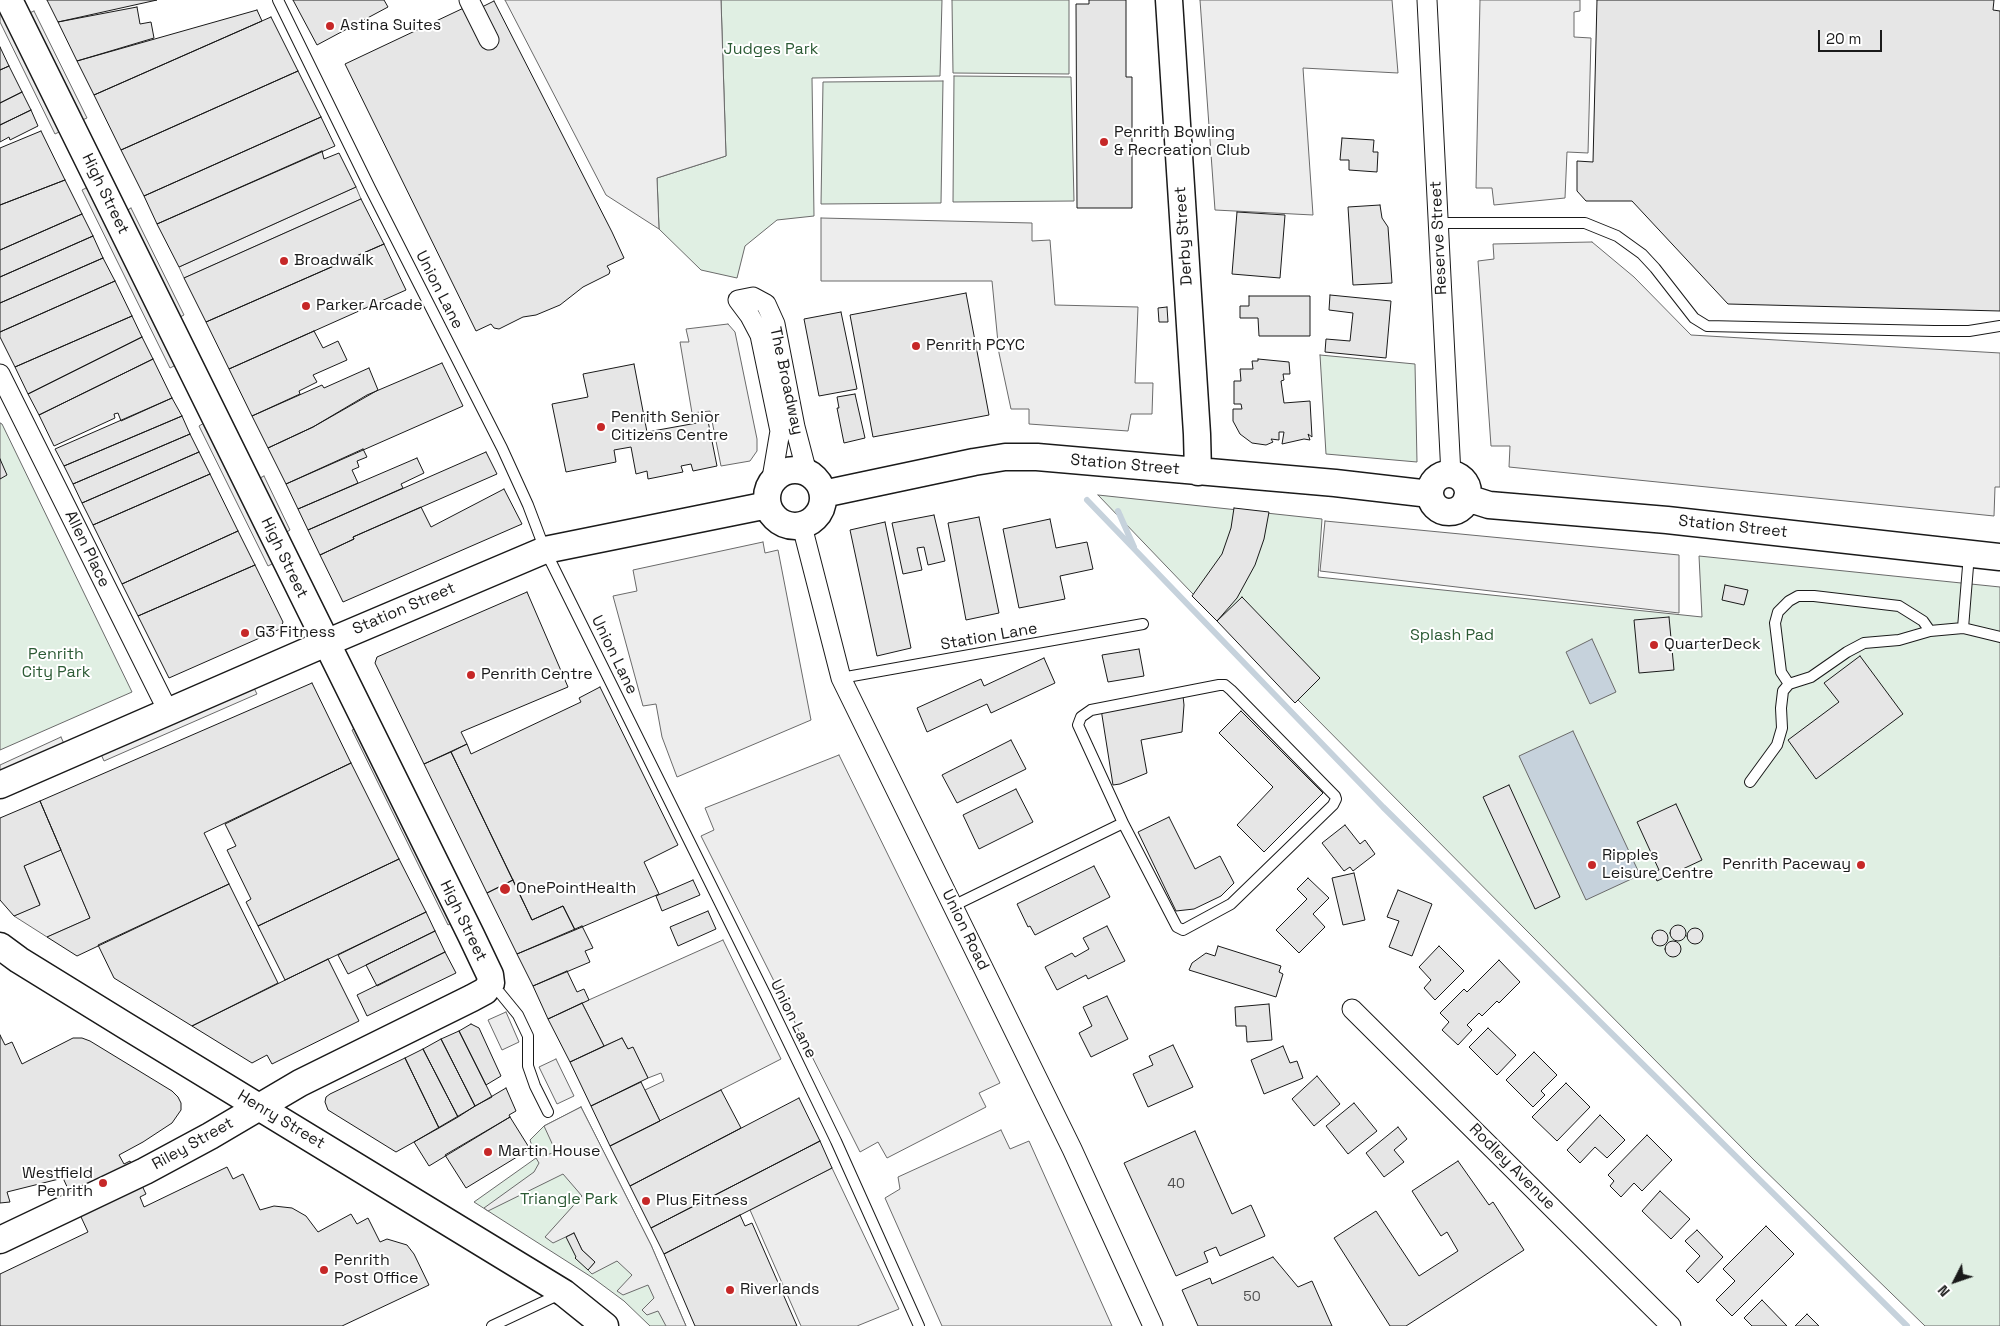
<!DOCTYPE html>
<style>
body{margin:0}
#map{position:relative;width:2000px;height:1326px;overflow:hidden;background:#fff;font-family:"Space Grotesk",sans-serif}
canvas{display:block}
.north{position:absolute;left:1930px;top:1256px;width:50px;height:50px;-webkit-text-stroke:4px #fff;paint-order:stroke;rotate:229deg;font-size:14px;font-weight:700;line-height:20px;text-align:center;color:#1a1a1a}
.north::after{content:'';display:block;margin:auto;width:18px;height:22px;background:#1a1a1a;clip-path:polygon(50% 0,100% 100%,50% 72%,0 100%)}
.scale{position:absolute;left:1818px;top:30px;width:64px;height:22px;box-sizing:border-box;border:2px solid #1a1a1a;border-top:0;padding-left:6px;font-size:15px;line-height:18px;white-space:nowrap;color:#1a1a1a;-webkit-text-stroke:4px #fff;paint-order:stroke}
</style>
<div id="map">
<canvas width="2000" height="1326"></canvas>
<div class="north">N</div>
<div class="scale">20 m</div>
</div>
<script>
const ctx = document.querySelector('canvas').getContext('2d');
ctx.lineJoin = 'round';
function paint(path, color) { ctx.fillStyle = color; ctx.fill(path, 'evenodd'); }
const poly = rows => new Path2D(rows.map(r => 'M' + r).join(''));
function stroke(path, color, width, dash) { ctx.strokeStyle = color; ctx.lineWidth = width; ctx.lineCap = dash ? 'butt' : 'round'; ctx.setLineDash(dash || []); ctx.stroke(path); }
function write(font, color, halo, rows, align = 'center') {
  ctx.font = font + ' "Space Grotesk",sans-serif'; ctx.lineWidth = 4; ctx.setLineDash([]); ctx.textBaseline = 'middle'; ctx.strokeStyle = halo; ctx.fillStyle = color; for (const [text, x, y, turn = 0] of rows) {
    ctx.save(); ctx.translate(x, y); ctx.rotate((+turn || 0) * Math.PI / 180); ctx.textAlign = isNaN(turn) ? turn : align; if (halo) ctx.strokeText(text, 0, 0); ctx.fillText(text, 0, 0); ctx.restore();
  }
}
const green = poly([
 [721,0,942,0,940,76,812,78,814,216,777,220,745,246,737,278,701,270,659,229,657,178,726,156,721,0],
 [952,0,1069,0,1069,74,953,73,952,0],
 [954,76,1071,77,1074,201,953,202,954,76],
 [943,81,941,203,821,204,823,82,943,81],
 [1320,355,1415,364,1417,462,1326,454,1320,355],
 [0,423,2,424,132,692,0,750,0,423],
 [1098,495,1322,519,1318,577,1702,617,1699,556,2000,587,2000,1326,1925,1326,1754,1160,1191,592,1098,495],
 [581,1107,651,1245,686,1326,650,1326,624,1301,593,1278,474,1202,536,1158,530,1140,544,1126,581,1107]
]);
paint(green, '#e0efe3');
stroke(green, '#6a6a6a', 1);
const parking = poly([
 [505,0,721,0,726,156,657,178,659,229,606,195,505,0],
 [1200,0,1392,0,1398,73,1303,68,1313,215,1215,210,1200,0],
 [1480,0,1580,0,1580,11,1574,12,1574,37,1591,38,1588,153,1567,152,1565,198,1494,205,1492,188,1476,188,1480,0],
 [0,7,61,131,55,134,0,22,0,7],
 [34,11,87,118,80,121,27,14,34,11],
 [88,187,176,365,170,368,82,190,88,187],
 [356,187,361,199,184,278,179,267,356,187],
 [131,208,184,315,178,318,126,211,131,208],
 [821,218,1032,223,1032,241,1050,240,1055,305,1138,307,1135,383,1153,383,1152,414,1131,414,1128,431,1029,424,1029,409,1011,409,999,353,992,281,821,281,821,218],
 [1592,242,1634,277,1691,335,2000,353,2000,487,1995,487,1994,516,1509,467,1510,446,1491,446,1478,261,1494,259,1493,244,1592,242],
 [728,324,735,332,757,439,757,451,750,461,721,466,710,411,692,413,680,342,689,342,686,329,728,324],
 [204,423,274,563,268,566,199,426,204,423],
 [264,476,290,530,285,533,258,479,264,476],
 [1325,521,1679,555,1679,613,1320,571,1325,521],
 [763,542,765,553,778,550,811,720,677,777,662,737,656,704,643,706,613,596,637,591,633,570,763,542],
 [253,686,257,694,104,761,100,752,253,686],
 [360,727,455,921,448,925,352,730,360,727],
 [61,737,65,746,0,775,0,765,61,737],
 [839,755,1000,1083,979,1093,986,1107,887,1158,878,1142,860,1152,701,836,714,830,705,808,839,755],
 [61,850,90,918,47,937,14,916,40,904,24,866,61,850],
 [723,940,781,1059,660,1121,645,1090,664,1081,661,1073,648,1078,633,1048,628,1049,622,1038,604,1046,582,1003,723,940],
 [506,1012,519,1042,502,1050,488,1020,506,1012],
 [556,1059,574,1096,557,1104,539,1067,556,1059],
 [581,1107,651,1245,686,1326,666,1326,658,1311,647,1315,642,1310,654,1298,648,1285,623,1295,617,1291,632,1275,617,1261,592,1274,588,1270,595,1262,582,1250,574,1233,553,1243,545,1237,582,1196,563,1174,488,1211,484,1208,534,1172,539,1163,536,1158,556,1152,544,1126,581,1107],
 [1001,1130,1010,1149,1029,1141,1112,1326,942,1326,885,1198,900,1189,898,1177,1001,1130],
 [832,1168,899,1309,857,1326,801,1326,750,1210,832,1168]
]);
paint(parking, '#ededed');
stroke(parking, '#6a6a6a', 1);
const water = poly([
 [1592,639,1616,692,1590,704,1566,652,1592,639],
 [1573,731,1640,875,1586,900,1519,756,1573,731]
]);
paint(water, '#c6d2dc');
stroke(water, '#6a6a6a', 1);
stroke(poly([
 [1087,500,1383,807,1907,1326],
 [1118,511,1134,547]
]), '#c6d2dc', 6);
const building = poly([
 [47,0,157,0,58,22,47,0],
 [293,0,384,0,388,7,317,45,293,0],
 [1089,0,1126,0,1126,77,1132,77,1132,208,1077,208,1076,4,1089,4,1089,0],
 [1597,0,1994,0,1993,10,2000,11,2000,311,1728,304,1632,201,1586,201,1577,191,1577,161,1593,162,1597,0],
 [494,1,612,232,624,258,607,266,610,271,609,274,583,287,560,305,536,315,523,317,499,329,494,328,491,324,476,331,345,64,470,5,480,8,494,1],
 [137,7,140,24,151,22,154,38,77,61,58,22,137,7],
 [257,10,262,21,94,95,77,61,257,10],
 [271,17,298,71,121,150,94,95,271,17],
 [0,47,9,66,0,70,0,47],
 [9,66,22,92,0,103,0,70,9,66],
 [298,71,321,117,144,196,121,150,298,71],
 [22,92,31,110,0,125,0,103,22,92],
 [31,110,38,126,10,140,9,137,0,142,0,125,31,110],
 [321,117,335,146,157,224,144,196,321,117],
 [41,131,65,180,0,205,0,148,41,131],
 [1342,138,1374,140,1373,152,1378,152,1377,172,1349,170,1349,160,1340,160,1342,138],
 [322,151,324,159,339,153,356,187,179,267,157,224,322,151],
 [65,180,82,214,0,250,0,205,65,180],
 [361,199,384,244,206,322,184,278,361,199],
 [1380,205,1382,218,1388,227,1392,283,1353,285,1348,207,1380,205],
 [1237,212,1285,215,1280,278,1232,274,1237,212],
 [82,214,93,236,0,277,0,250,82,214],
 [93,236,103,258,0,303,0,277,93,236],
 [384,244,406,290,229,369,206,322,384,244],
 [103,258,115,281,0,332,0,303,103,258],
 [115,281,132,316,15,367,0,337,0,332,115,281],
 [966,293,989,415,873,437,850,315,966,293],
 [1330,295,1391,301,1386,358,1325,352,1326,339,1350,341,1353,313,1329,310,1330,295],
 [1249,296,1310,296,1310,336,1259,336,1258,318,1240,318,1240,306,1249,306,1249,296],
 [1167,307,1168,322,1159,322,1158,308,1167,307],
 [841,312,857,389,819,396,804,319,841,312],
 [132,316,142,337,28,394,15,367,132,316],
 [314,331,323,348,338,341,347,360,313,375,317,382,299,391,300,394,252,416,229,369,314,331],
 [142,337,153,359,39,415,28,394,142,337],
 [153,359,172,398,121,421,118,413,114,414,115,418,54,446,39,415,153,359],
 [1258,359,1289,362,1290,374,1283,374,1284,380,1281,381,1284,403,1310,401,1312,437,1308,434,1310,440,1304,439,1282,444,1284,432,1279,432,1279,440,1271,439,1273,442,1266,445,1252,443,1240,434,1233,421,1233,409,1242,409,1241,404,1234,404,1234,381,1241,381,1240,369,1253,369,1252,361,1258,361,1258,359],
 [442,363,463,406,286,484,268,448,313,427,367,395,442,363],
 [634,364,647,432,708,421,717,466,693,471,691,464,681,466,683,472,648,479,647,471,636,474,631,447,614,450,616,462,566,472,552,404,588,397,583,374,634,364],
 [369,368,378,390,313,427,268,448,252,416,322,385,324,388,369,368],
 [855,394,865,438,844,443,837,408,839,408,837,397,855,394],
 [172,398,182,416,64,466,55,449,172,398],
 [182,416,190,434,73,484,64,466,182,416],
 [190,434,199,452,82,503,73,484,190,434],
 [363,449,367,457,357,461,359,467,352,470,358,483,298,509,286,484,363,449],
 [199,452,210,474,93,525,82,503,199,452],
 [486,452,497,474,353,537,354,539,320,555,308,530,486,452],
 [417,458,424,473,401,484,403,488,308,530,298,509,417,458],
 [0,459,7,475,0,479,0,459],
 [210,474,238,531,122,584,93,525,210,474],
 [504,489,522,524,343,602,320,555,354,539,353,537,421,507,431,527,504,489],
 [1234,508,1269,512,1264,539,1255,565,1237,598,1217,621,1192,596,1222,554,1231,528,1234,508],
 [934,515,945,561,928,565,924,547,917,548,922,570,903,574,892,523,934,515],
 [979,517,999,613,966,620,948,523,979,517],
 [1050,519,1056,548,1087,542,1093,569,1060,576,1065,599,1019,608,1003,529,1050,519],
 [885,522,911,648,877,656,850,530,885,522],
 [238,531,255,565,138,616,122,584,238,531],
 [255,565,283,622,280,629,169,678,138,616,255,565],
 [1725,585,1748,590,1744,605,1722,600,1725,585],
 [527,592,568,687,461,732,467,744,424,764,375,663,377,657,527,592],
 [1242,597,1320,678,1295,703,1217,621,1242,597],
 [1669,617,1674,670,1639,673,1634,620,1669,617],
 [1139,649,1144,676,1108,682,1102,655,1139,649],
 [1860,656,1903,714,1816,779,1788,740,1839,702,1824,683,1860,656],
 [1044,658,1055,683,991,713,987,704,927,732,917,708,981,679,984,686,1044,658],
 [312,683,351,763,204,833,229,884,77,956,47,937,90,918,40,801,312,683],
 [600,687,678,845,644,862,659,894,575,930,563,906,532,920,451,752,467,744,471,754,581,702,579,698,600,687],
 [1183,696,1184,705,1182,732,1141,740,1147,773,1120,784,1113,785,1101,709,1183,696],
 [1241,711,1323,793,1264,852,1237,825,1273,787,1219,733,1241,711],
 [1011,740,1026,769,957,803,942,775,1011,740],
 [451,752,513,880,487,893,424,764,451,752],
 [351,763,399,859,258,926,246,902,251,899,227,850,236,846,225,824,351,763],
 [1509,785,1560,897,1535,909,1483,797,1509,785],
 [1016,789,1033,822,979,849,963,815,1016,789],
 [40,801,61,850,24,866,40,905,14,916,0,900,0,818,40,801],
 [1676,804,1702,860,1657,881,1653,872,1659,870,1637,822,1676,804],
 [1169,817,1195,869,1220,856,1234,883,1221,896,1194,909,1176,911,1138,832,1169,817],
 [1345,825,1360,844,1365,840,1375,854,1353,871,1350,867,1344,871,1322,843,1345,825],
 [399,859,426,912,285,980,258,926,399,859],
 [1094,866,1110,897,1035,935,1030,926,1028,927,1017,904,1094,866],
 [1354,873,1365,920,1343,925,1332,878,1354,873],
 [1308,878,1329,898,1313,914,1325,927,1299,953,1276,930,1307,899,1297,889,1308,878],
 [513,880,532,920,563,906,575,930,517,954,487,893,513,880],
 [693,880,700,895,662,911,656,896,693,880],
 [229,884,278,983,192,1026,114,978,98,945,229,884],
 [1398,890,1432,904,1412,956,1389,947,1399,921,1387,917,1398,890],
 [708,911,716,929,678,946,670,927,708,911],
 [426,912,435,931,348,974,338,955,426,912],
 '1670 933a8 8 0 1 1 16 0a8 8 0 1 1-16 0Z',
 [582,926,593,948,585,951,590,962,533,986,517,954,582,926],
 [1107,926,1125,961,1088,979,1086,975,1057,990,1045,967,1072,953,1075,957,1089,949,1083,938,1107,926],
 '1687 936a8 8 0 1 1 16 0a8 8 0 1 1-16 0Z',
 '1652 938a8 8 0 1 1 16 0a8 8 0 1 1-16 0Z',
 [435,931,445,952,377,986,366,965,435,931],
 '1665 949a8 8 0 1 1 16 0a8 8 0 1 1-16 0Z',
 [1218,946,1281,966,1279,972,1283,974,1276,997,1189,970,1192,963,1206,953,1215,956,1218,946],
 [1439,946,1464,971,1435,1000,1424,988,1431,980,1419,967,1439,946],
 [445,952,456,973,367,1016,357,995,445,952],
 [328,959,359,1021,272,1064,267,1055,252,1063,192,1026,328,959],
 [1499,960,1520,982,1499,1003,1497,1001,1482,1016,1479,1013,1467,1025,1472,1030,1458,1045,1442,1030,1449,1022,1440,1013,1464,989,1467,992,1499,960],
 [567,971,577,992,584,989,589,1000,548,1019,533,986,567,971],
 [1107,996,1128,1039,1091,1057,1079,1033,1092,1026,1083,1007,1107,996],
 [582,1003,604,1046,570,1062,548,1019,582,1003],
 [1269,1004,1272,1040,1247,1042,1246,1026,1236,1026,1235,1007,1269,1004],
 [471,1024,479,1028,501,1076,486,1085,459,1031,471,1024],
 [1488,1028,1516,1055,1497,1075,1469,1047,1488,1028],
 [459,1031,492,1097,475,1106,441,1039,459,1031],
 [0,1035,5,1045,12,1042,22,1064,73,1038,82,1038,90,1041,172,1091,178,1097,181,1103,181,1110,172,1123,143,1142,119,1155,124,1164,130,1161,146,1194,140,1197,144,1207,227,1167,233,1179,243,1174,260,1210,274,1206,292,1208,306,1216,318,1232,351,1214,357,1224,368,1218,380,1242,387,1239,407,1245,414,1254,429,1285,342,1326,0,1326,0,1274,88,1232,63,1178,7,1192,10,1202,0,1203,0,1035],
 [622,1038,628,1049,633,1047,648,1078,591,1106,570,1062,622,1038],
 [441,1039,475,1106,458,1117,423,1049,441,1039],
 [1173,1045,1193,1087,1148,1107,1133,1074,1153,1065,1149,1056,1173,1045],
 [1283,1046,1290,1063,1297,1061,1303,1078,1264,1094,1251,1060,1283,1046],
 [423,1049,458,1117,439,1128,405,1058,423,1049],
 [1534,1052,1557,1075,1541,1091,1545,1095,1533,1107,1506,1080,1534,1052],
 [405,1058,439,1128,396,1152,328,1110,325,1102,326,1097,330,1094,405,1058],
 [1317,1076,1340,1104,1314,1126,1292,1099,1317,1076],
 [641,1082,660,1121,610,1146,591,1106,641,1082],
 [1566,1083,1590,1107,1557,1141,1532,1117,1566,1083],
 [506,1088,516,1111,509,1115,510,1117,429,1166,414,1142,506,1088],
 [721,1090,741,1128,630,1186,610,1146,721,1090],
 [799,1098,820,1141,651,1228,630,1186,799,1098],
 [1354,1103,1377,1131,1348,1154,1326,1126,1354,1103],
 [1600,1115,1625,1140,1607,1158,1595,1147,1580,1163,1567,1150,1600,1115],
 [510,1117,530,1149,466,1188,445,1155,510,1117],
 [1398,1127,1407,1139,1394,1150,1404,1162,1384,1177,1366,1153,1398,1127],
 [1195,1131,1232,1214,1251,1205,1265,1236,1220,1256,1216,1247,1204,1252,1208,1262,1176,1276,1124,1163,1195,1131],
 [1647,1135,1672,1160,1642,1191,1634,1183,1621,1197,1610,1186,1614,1181,1608,1175,1647,1135],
 [820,1141,832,1168,664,1254,651,1228,820,1141],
 [1458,1161,1489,1205,1493,1202,1524,1250,1406,1326,1390,1326,1334,1238,1376,1211,1419,1276,1458,1251,1447,1232,1441,1236,1412,1191,1458,1161],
 [1660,1191,1690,1219,1671,1239,1642,1211,1660,1191],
 [740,1215,745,1226,752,1223,797,1326,695,1326,664,1254,740,1215],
 [1766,1226,1794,1254,1732,1316,1716,1300,1735,1281,1723,1269,1766,1226],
 [1697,1230,1723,1257,1698,1283,1686,1271,1700,1256,1685,1241,1697,1230],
 [574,1233,582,1250,595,1262,588,1270,575,1258,576,1257,566,1237,574,1233],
 [1273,1257,1298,1287,1312,1281,1332,1326,1198,1326,1182,1290,1210,1278,1212,1284,1273,1257],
 [1762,1300,1787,1326,1752,1326,1744,1318,1762,1300],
 [1807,1314,1819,1326,1795,1326,1807,1314]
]);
paint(building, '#e6e6e6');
stroke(building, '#1a1a1a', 1);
const lane = poly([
 [278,0,370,188,502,448,528,505,545,550,766,996,836,1141,919,1326],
 [1437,223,1585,223,1617,236,1642,254,1655,268,1694,318,1707,326,1934,331,1969,331,2000,326],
 [1963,628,1969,554],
 [841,678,1143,624],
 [1789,684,1781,672,1775,623,1778,612,1789,601,1798,596,1814,596,1899,606,1923,621,1930,631],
 [1219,685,1225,685,1231,690,1335,796,1336,799,1333,805,1231,904,1183,930,1177,927,1123,823,1078,725,1081,717,1091,710,1219,685],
 [1750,782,1777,745,1782,728,1781,708,1783,691,1789,684,1811,677,1847,652,1864,643,1899,640,1930,631,1963,628,2000,637],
 [953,906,1123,823],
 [489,987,500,993,518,1015,528,1036,528,1066,535,1086,548,1112],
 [492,1326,560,1294]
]);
const street = poly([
 [469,0,489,40],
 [1427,0,1451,475],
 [0,374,168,711],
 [771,484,780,431,760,335,750,316,738,300,753,297,766,304,775,324,795,427,807,473],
 [802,526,841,678,1072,1149,1153,1326],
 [1352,1009,1671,1326]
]);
const secondary = poly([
 [1169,0,1197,434,1198,472],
 '767 498a28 28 0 1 1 56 0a28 28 0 1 1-56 0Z',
 '1430 493a19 19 0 1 1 38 0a19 19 0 1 1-38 0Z',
 [823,494,974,462,1005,457,1037,457,1335,483,1430,494],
 [1467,498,1489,505,1667,520,2000,557],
 [0,785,326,643,545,550,768,505],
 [0,946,19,960,126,1026,564,1293,605,1326],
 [0,1240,145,1171,210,1136,300,1083,472,998,485,991,491,983,490,975,471,935,9,0]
]);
stroke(lane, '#1a1a1a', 12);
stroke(street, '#1a1a1a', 21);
stroke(secondary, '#1a1a1a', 29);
stroke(lane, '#fff', 10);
stroke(street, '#fff', 19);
stroke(secondary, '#fff', 26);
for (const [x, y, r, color] of [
 [330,26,5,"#c62828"],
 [1104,142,5,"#c62828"],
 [284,261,5,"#c62828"],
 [306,306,5,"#c62828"],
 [916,346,5,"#c62828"],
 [601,427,5,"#c62828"],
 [245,633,5,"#c62828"],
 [1654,645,5,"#c62828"],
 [471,675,5,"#c62828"],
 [1592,865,5,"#c62828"],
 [1861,865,5,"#c62828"],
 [505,889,6,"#c62828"],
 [488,1152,5,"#c62828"],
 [103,1183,5,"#c62828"],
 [646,1201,5,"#c62828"],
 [324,1270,5,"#c62828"],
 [730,1290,5,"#c62828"]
]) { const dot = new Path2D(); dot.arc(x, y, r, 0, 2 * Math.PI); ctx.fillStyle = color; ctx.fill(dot); stroke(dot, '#fff', 2); }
write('14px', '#4d4d4d', null, [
 ["40",1176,1184],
 ["50",1252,1297]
]);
write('16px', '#1a1a1a', '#fff', [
 ["Astina Suites",340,26],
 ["Penrith Bowling",1114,133],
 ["& Recreation Club",1114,151],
 ["Broadwalk",294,261],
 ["Parker Arcade",316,306],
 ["Penrith PCYC",926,346],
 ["Penrith Senior",611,418],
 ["Citizens Centre",611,436],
 ["G3 Fitness",255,633],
 ["QuarterDeck",1664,645],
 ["Penrith Centre",481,675],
 ["Ripples",1602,856],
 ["Leisure Centre",1602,874],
 ["Penrith Paceway",1851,865,"right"],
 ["OnePointHealth",516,889],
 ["Martin House",498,1152],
 ["Westfield",93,1174,"right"],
 ["Penrith",93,1192,"right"],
 ["Plus Fitness",656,1201],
 ["Penrith",334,1261],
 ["Post Office",334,1279],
 ["Riverlands",740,1290]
], 'left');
write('16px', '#2b5a34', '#fff', [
 ["Judges Park",771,50],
 ["Splash Pad",1452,636],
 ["Penrith",56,655],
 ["City Park",56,673],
 ["Triangle Park",569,1200]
]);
write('16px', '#1a1a1a', '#fff', [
 ["High Street",105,194,64],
 ["Derby Street",1184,236,-94],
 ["Reserve Street",1439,238,-93],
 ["Union Lane",439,290,63],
 ["The Broadway",786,381,78],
 ["Station Street",1125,465,5],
 ["Station Street",1733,527,6],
 ["Allen Place",87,549,64],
 ["High Street",284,558,64],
 ["Station Street",404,609,-23],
 ["Station Lane",989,637,-10],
 ["Union Lane",614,655,64],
 ["High Street",463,921,64],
 ["Union Road",965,930,64],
 ["Union Lane",793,1019,64],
 ["Henry Street",281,1120,31],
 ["Riley Street",193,1144,-29],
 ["Rodley Avenue",1512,1167,45]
]);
</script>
